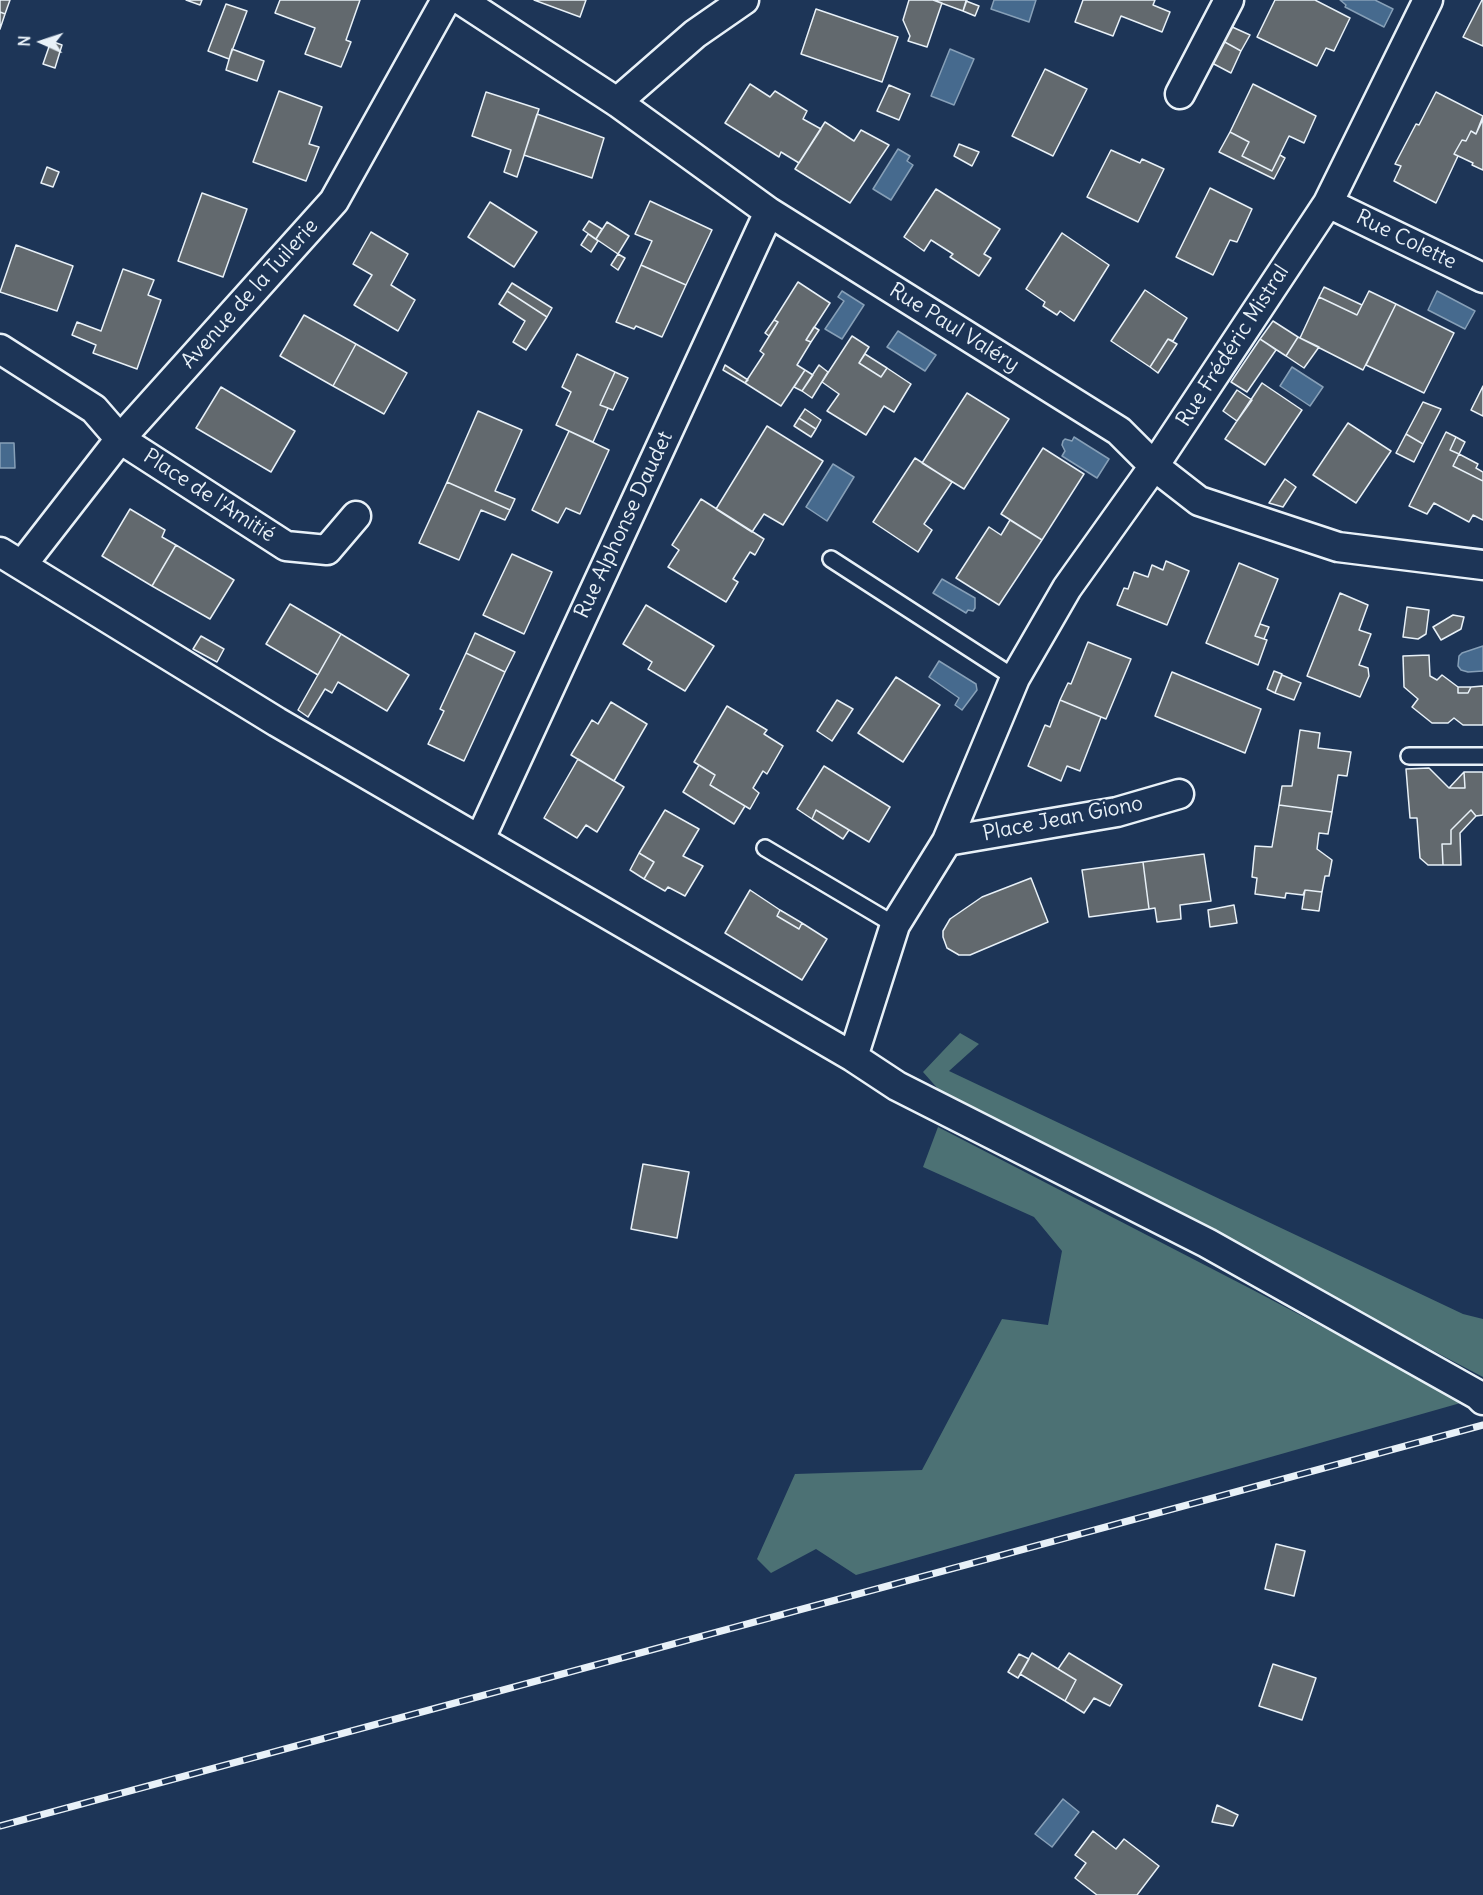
<!DOCTYPE html>
<meta charset="utf-8">
<style>
body{margin:0}
#map{position:relative;width:1483px;height:1895px;overflow:hidden;background:#1d3557;font-family:Delius,sans-serif}
canvas{display:block}
.north{position:absolute;left:12px;top:12px;width:60px;height:60px;-webkit-text-stroke:4px #1d3557;paint-order:stroke;rotate:273deg;font-size:16px;font-weight:700;line-height:24px;text-align:center;color:#e8f1f8}
.north::after{content:'';display:block;margin:auto;width:21px;height:27px;background:#e8f1f8;clip-path:polygon(50% 0,100% 100%,50% 72%,0 100%)}
</style>
<div id="map">
<canvas width="1483" height="1895"></canvas>
<div class="north">N</div>
</div>
<script>
const ctx = document.querySelector('canvas').getContext('2d');
ctx.lineJoin = 'round';
function paint(path, color) { ctx.fillStyle = color; ctx.fill(path, 'evenodd'); }
const poly = rows => new Path2D(rows.map(r => 'M' + r).join(''));
function stroke(path, color, width, dash) { ctx.strokeStyle = color; ctx.lineWidth = width; ctx.lineCap = dash ? 'butt' : 'round'; ctx.setLineDash(dash || []); ctx.stroke(path); }
function write(font, color, halo, rows, align = 'center') {
  ctx.font = font + ' Delius,sans-serif'; ctx.lineWidth = 5; ctx.setLineDash([]); ctx.textBaseline = 'middle'; ctx.strokeStyle = halo; ctx.fillStyle = color; for (const [text, x, y, turn = 0] of rows) {
    ctx.save(); ctx.translate(x, y); ctx.rotate((+turn || 0) * Math.PI / 180); ctx.textAlign = isNaN(turn) ? turn : align; if (halo) ctx.strokeText(text, 0, 0); ctx.fillText(text, 0, 0); ctx.restore();
  }
}
paint(poly([
 [960,1033,979,1044,949,1071,1463,1314,1483,1319,1483,1377,939,1090,923,1072],
 [938,1127,1253,1290,1464,1402,856,1575,816,1549,771,1573,757,1559,795,1474,922,1470,1002,1319,1048,1325,1062,1251,1034,1217,923,1167]
]), '#4c7174');
const water = poly([
 [994,0,1036,0,1029,22,991,9,994,0],
 [1340,0,1375,0,1393,9,1384,27,1345,7,1346,5,1340,0],
 [950,49,974,59,954,105,931,96,950,49],
 [898,149,910,156,907,161,913,165,891,200,873,189,898,149],
 [842,291,864,305,842,339,825,329,844,301,838,297,842,291],
 [1437,291,1475,311,1465,329,1428,310,1437,291],
 [898,331,936,355,925,371,887,347,898,331],
 [1292,367,1323,387,1310,406,1280,386,1292,367],
 [1074,437,1109,459,1097,478,1062,456,1065,451,1062,445,1063,441,1065,439,1072,441,1074,437],
 [0,443,14,443,15,468,0,468,0,443],
 [833,464,854,477,827,521,806,507,833,464],
 [942,579,975,598,975,608,973,611,968,610,966,613,933,593,942,579],
 [1483,646,1483,671,1468,672,1461,670,1458,666,1459,656,1462,653,1483,646],
 [939,661,976,684,977,690,962,710,955,705,959,698,929,677,939,661],
 [1063,1799,1079,1812,1052,1847,1035,1834,1063,1799]
]);
paint(water, '#466a8e');
stroke(water, '#87a0b8', 1.5);
const building = poly([
 [0,0,10,0,5,14,0,12,0,0],
 [186,0,202,0,200,5,186,0],
 [280,0,360,0,346,40,351,42,341,67,305,54,315,28,275,13,280,0],
 [534,0,586,0,580,17,534,0],
 [909,0,933,0,942,3,927,47,908,41,910,36,903,20,909,0],
 [933,0,967,0,963,11,933,0],
 [1083,0,1155,0,1153,5,1170,12,1162,32,1121,16,1113,36,1075,22,1083,0],
 [1275,0,1315,0,1350,18,1334,51,1326,48,1317,66,1257,37,1275,0],
 [1482,0,1483,0,1483,46,1463,37,1482,0],
 [966,1,979,6,975,16,963,11,966,1],
 [226,4,247,11,229,59,208,51,226,4],
 [816,9,898,37,882,82,801,54,816,9],
 [0,12,5,14,0,29,0,12],
 [1230,26,1250,35,1241,51,1223,41,1230,26],
 [51,41,62,45,55,68,43,64,51,41],
 [1223,41,1241,51,1231,73,1212,63,1223,41],
 [232,49,264,61,257,81,226,70,232,49],
 [1045,69,1087,89,1053,156,1012,136,1045,69],
 [750,84,770,97,775,91,807,111,803,119,821,129,799,163,781,152,779,157,725,123,750,84],
 [1253,84,1316,116,1304,143,1289,136,1272,171,1242,156,1249,142,1230,132,1253,84],
 [889,85,910,94,899,120,877,111,889,85],
 [279,91,322,107,309,144,319,147,306,181,253,162,279,91],
 [486,92,539,109,517,177,504,172,511,150,472,136,486,92],
 [1436,92,1483,116,1476,134,1471,131,1466,141,1462,140,1454,154,1458,156,1436,203,1394,181,1401,166,1395,164,1416,124,1419,125,1436,92],
 [537,114,604,138,592,178,524,155,537,114],
 [1483,119,1483,170,1472,165,1473,163,1454,154,1462,140,1466,141,1471,131,1476,134,1483,119],
 [825,122,854,141,861,130,889,145,850,203,795,169,825,122],
 [1230,132,1249,142,1242,156,1272,171,1280,155,1285,158,1274,179,1219,152,1230,132],
 [959,144,979,152,972,166,954,156,959,144],
 [1111,150,1140,163,1142,159,1164,169,1138,222,1087,197,1111,150],
 [47,167,59,172,53,187,41,183,47,167],
 [1210,188,1252,209,1237,242,1230,240,1213,275,1176,257,1210,188],
 [936,189,1000,229,984,254,991,258,979,276,950,257,953,254,931,240,924,251,904,237,936,189],
 [202,193,247,209,223,277,178,261,202,193],
 [650,201,712,230,686,285,641,265,652,241,635,234,650,201],
 [490,202,537,232,514,267,468,237,490,202],
 [589,221,602,229,596,239,583,230,589,221],
 [607,222,629,236,618,254,596,239,607,222],
 [371,232,408,254,391,285,415,300,398,331,354,305,372,275,353,264,371,232],
 [1062,233,1109,265,1074,321,1060,311,1057,315,1043,306,1045,302,1026,289,1062,233],
 [588,234,598,241,591,252,581,245,588,234],
 [16,245,73,266,57,311,0,292,16,245],
 [618,254,625,258,618,270,611,265,618,254],
 [641,265,686,285,662,337,636,326,634,329,616,322,641,265],
 [123,269,154,280,148,295,161,300,137,369,93,353,96,345,72,335,77,322,101,331,123,269],
 [798,282,830,303,806,340,811,342,797,365,805,370,781,406,745,383,764,354,760,351,778,322,774,320,798,282],
 [512,283,552,308,547,317,507,291,512,283],
 [1324,287,1362,305,1357,315,1319,297,1324,287],
 [1145,290,1187,318,1173,341,1168,339,1150,367,1111,341,1145,290],
 [507,291,547,317,526,350,513,342,525,321,499,304,507,291],
 [1369,291,1396,304,1363,370,1300,338,1319,297,1357,315,1369,291],
 [1396,304,1454,333,1424,393,1366,365,1396,304],
 [304,315,356,344,333,386,280,356,304,315],
 [774,320,778,322,769,336,765,333,774,320],
 [1273,321,1298,337,1286,356,1260,339,1273,321],
 [814,327,819,330,811,342,806,340,814,327],
 [852,336,869,347,859,363,881,377,887,368,911,384,894,412,884,406,866,435,827,411,839,394,822,382,852,336],
 [1298,337,1319,347,1304,368,1286,356,1298,337],
 [1168,339,1177,344,1158,373,1150,367,1168,339],
 [1260,339,1276,350,1247,392,1231,382,1260,339],
 [356,344,407,373,384,414,333,386,356,344],
 [577,354,615,372,600,405,608,408,593,442,556,425,571,392,562,387,577,354],
 [865,354,887,368,881,377,859,363,865,354],
 [725,365,748,380,745,383,723,370,725,365],
 [819,365,828,372,812,398,802,391,819,365],
 [805,370,813,375,802,391,794,387,805,370],
 [615,372,628,378,613,410,600,405,615,372],
 [1262,383,1302,410,1265,465,1225,439,1262,383],
 [1483,386,1483,416,1471,410,1483,386],
 [221,387,295,431,271,472,196,428,221,387],
 [1237,390,1252,400,1237,421,1223,411,1237,390],
 [967,393,1009,419,964,489,922,463,967,393],
 [1423,402,1441,409,1423,444,1406,434,1423,402],
 [805,409,821,420,816,429,799,418,805,409],
 [478,411,522,430,495,491,515,499,510,510,447,482,478,411],
 [799,418,816,429,811,437,794,426,799,418],
 [1348,423,1391,451,1356,503,1313,475,1348,423],
 [767,426,823,461,783,525,764,514,752,532,716,509,767,426],
 [569,431,609,450,580,514,566,508,558,523,532,510,569,431],
 [1446,432,1456,437,1450,450,1459,454,1453,466,1483,481,1483,520,1473,515,1469,522,1434,503,1427,514,1409,506,1446,432],
 [1406,434,1423,444,1414,462,1396,453,1406,434],
 [1456,437,1465,442,1459,454,1450,450,1456,437],
 [1043,448,1084,474,1042,540,1001,514,1043,448],
 [1459,454,1478,464,1476,468,1483,472,1483,481,1453,466,1459,454],
 [915,458,952,482,924,524,932,530,918,552,873,522,915,458],
 [1285,479,1296,487,1283,507,1269,503,1285,479],
 [447,482,510,510,505,520,481,510,459,560,419,543,447,482],
 [701,499,764,539,755,555,750,552,733,579,738,582,726,602,668,567,679,550,672,545,701,499],
 [130,509,165,530,162,537,176,545,152,586,102,556,130,509],
 [1010,520,1042,540,999,605,956,578,989,527,1001,535,1010,520],
 [176,545,234,580,210,619,152,586,176,545],
 [512,554,552,572,524,634,483,615,512,554],
 [1166,561,1189,571,1167,625,1117,605,1124,588,1128,589,1134,572,1148,577,1152,565,1163,570,1166,561],
 [1239,563,1278,579,1255,636,1267,640,1258,665,1206,643,1239,563],
 [1340,593,1368,605,1359,630,1371,634,1359,665,1368,668,1369,676,1360,697,1307,676,1340,593],
 [290,604,341,634,318,675,266,644,290,604],
 [646,605,714,646,685,691,648,669,652,662,623,644,646,605],
 [1407,607,1429,610,1426,634,1418,639,1403,637,1407,607],
 [1453,615,1464,617,1461,629,1441,640,1433,627,1453,615],
 [1260,624,1269,627,1264,639,1255,636,1260,624],
 [475,633,515,652,505,672,466,653,475,633],
 [341,634,409,675,387,711,338,682,332,693,325,689,308,717,298,710,341,634],
 [201,636,224,649,217,662,193,649,201,636],
 [1088,642,1131,659,1106,719,1060,700,1068,683,1071,684,1088,642],
 [466,653,505,672,464,761,428,744,444,711,440,709,466,653],
 [1429,655,1430,676,1437,680,1442,675,1458,687,1458,693,1468,693,1471,687,1483,686,1483,725,1463,725,1454,718,1448,723,1432,723,1412,707,1418,699,1404,687,1403,656,1429,655],
 [1274,671,1282,674,1275,693,1267,689,1274,671],
 [1172,672,1261,709,1245,753,1155,716,1172,672],
 [1282,675,1301,683,1294,700,1275,693,1282,675],
 [896,677,940,705,903,762,858,733,896,677],
 [1458,687,1471,687,1468,693,1458,693,1458,687],
 [837,700,853,709,832,741,817,731,837,700],
 [1060,700,1101,717,1080,771,1067,766,1061,781,1028,766,1045,725,1050,727,1060,700],
 [611,702,647,724,614,781,571,755,592,720,598,724,611,702],
 [727,706,767,730,764,734,783,746,767,774,763,771,753,788,759,793,750,809,710,785,715,775,694,762,727,706],
 [1300,730,1320,733,1318,748,1351,752,1347,776,1338,775,1332,812,1279,805,1282,786,1292,786,1300,730],
 [578,759,624,787,597,832,586,825,577,838,544,818,578,759],
 [699,765,715,775,710,785,745,806,734,824,683,792,699,765],
 [824,766,890,807,869,842,816,810,812,819,797,809,824,766],
 [1429,768,1449,788,1465,788,1464,772,1483,772,1483,815,1476,816,1471,810,1451,830,1451,844,1442,844,1443,865,1428,865,1420,858,1417,818,1410,818,1406,769,1429,768],
 [1464,772,1465,788,1449,788,1464,772],
 [1279,805,1332,812,1328,834,1319,833,1317,849,1332,860,1329,876,1325,876,1322,892,1305,890,1303,895,1286,893,1285,898,1255,894,1257,878,1252,877,1255,846,1272,847,1279,805],
 [665,810,699,829,683,856,703,866,685,896,668,887,665,891,644,879,654,862,639,853,665,810],
 [816,810,849,830,843,839,812,819,816,810],
 [1471,810,1476,816,1460,833,1461,865,1443,865,1442,844,1451,844,1451,830,1471,810],
 [639,853,654,862,644,879,630,870,639,853],
 [1204,854,1211,901,1180,905,1181,919,1157,922,1155,908,1149,909,1143,862,1204,854],
 [1143,862,1149,909,1089,917,1082,870,1143,862],
 [1031,878,1048,922,970,955,959,955,947,948,943,937,943,931,950,919,982,897,1031,878],
 [750,890,780,910,777,916,799,929,802,923,827,939,802,980,725,933,750,890],
 [1305,890,1322,892,1319,911,1302,909,1305,890],
 [1234,905,1237,923,1210,927,1208,910,1234,905],
 [780,910,802,923,799,929,777,916,780,910],
 [643,1164,689,1172,677,1238,631,1229,643,1164],
 [1276,1544,1305,1551,1294,1596,1265,1589,1276,1544],
 [1032,1653,1076,1680,1065,1701,1020,1674,1032,1653],
 [1069,1653,1122,1685,1110,1706,1094,1698,1084,1713,1065,1701,1076,1680,1058,1669,1069,1653],
 [1019,1654,1029,1659,1018,1678,1008,1672,1019,1654],
 [1273,1664,1316,1678,1302,1720,1259,1706,1273,1664],
 [1217,1805,1238,1815,1233,1826,1212,1822,1217,1805],
 [1093,1831,1116,1849,1124,1839,1159,1866,1137,1895,1097,1895,1075,1878,1086,1863,1075,1855,1093,1831]
]);
paint(building, '#62696e');
stroke(building, '#e8f1f8', 1.5);
const service = poly([
 [831,559,1015,678],
 [1409,756,1483,756],
 [765,848,895,925]
]);
const minor = poly([
 [461,0,617,102,769,212,1119,431,1154,466,1199,501,1338,547,1483,565],
 [1180,94,1229,0],
 [617,102,695,34,744,0],
 [1328,203,1483,278],
 [0,349,94,409,120,439,286,546,327,550,356,516],
 [0,552,277,722,853,1057,897,1086,1207,1243,1478,1395,1483,1400],
 [22,565,120,439,334,201,446,0],
 [480,839,769,212],
 [947,841,1117,812,1179,794],
 [853,1057,895,925,947,841,1015,678,1067,588,1154,466,1328,203,1428,0]
]);
stroke(service, '#e8f1f8', 20);
stroke(minor, '#e8f1f8', 33);
stroke(service, '#1d3557', 15);
stroke(minor, '#1d3557', 28);
const rail = poly([
 [0,1826,1483,1425]
]);
stroke(rail, '#e8f1f8', 7);
stroke(rail, '#1d3557', 4.5, [14]);
write('21px', '#e8f1f8', '#1d3557', [
 ["Rue Colette",1406,240,26],
 ["Avenue de la Tuilerie",250,294,-48],
 ["Rue Paul Valéry",954,328,32],
 ["Rue Frédéric Mistral",1233,346,-57],
 ["Place de l'Amitié",209,496,33],
 ["Rue Alphonse Daudet",624,525,-65],
 ["Place Jean Giono",1063,819,-11]
]);
</script>
